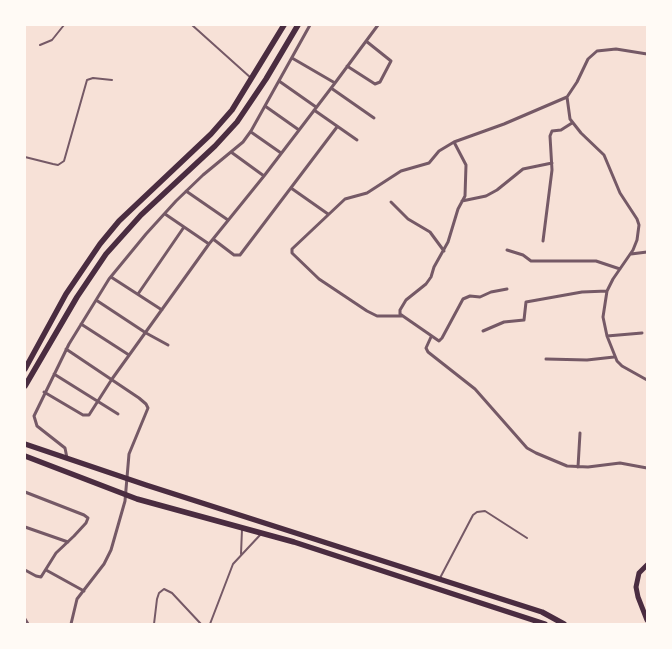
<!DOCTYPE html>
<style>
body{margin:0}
#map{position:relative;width:672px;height:649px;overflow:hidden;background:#f7e1d7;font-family:Mulish,sans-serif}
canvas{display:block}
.frame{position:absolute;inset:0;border:26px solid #fffaf5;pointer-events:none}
</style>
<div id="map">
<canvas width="672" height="649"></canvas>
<div class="frame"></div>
</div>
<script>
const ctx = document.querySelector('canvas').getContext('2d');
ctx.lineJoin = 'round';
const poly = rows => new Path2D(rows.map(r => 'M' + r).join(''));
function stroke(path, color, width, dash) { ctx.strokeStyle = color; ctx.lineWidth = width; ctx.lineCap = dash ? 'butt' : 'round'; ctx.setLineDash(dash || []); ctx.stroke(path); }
stroke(poly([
 [192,25,251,78],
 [40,45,52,40,64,25],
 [25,157,53,164,58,165,64,161,87,80,93,78,112,80],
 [241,554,242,529],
 [440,578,473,515,477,512,485,511,527,538],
 [154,624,157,599,159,593,164,589,172,593,201,624],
 [210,624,233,564,261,534]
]), '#755966', 2);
stroke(poly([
 [292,58,335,83,378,25],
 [347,66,375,84,380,82,391,61,366,41],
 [279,81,316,107],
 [331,88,374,118],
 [567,97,570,119,581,133,604,155,620,193,637,219,639,225,637,240,633,250,613,279,607,291,603,317,607,336,617,361,622,366,647,380],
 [265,106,299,130],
 [314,110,357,140],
 [251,132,281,153],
 [454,142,466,165,465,196,458,209,448,242,434,267,431,277,426,284,406,300,400,310,400,314,439,341,442,338,463,299,470,296,480,297,491,292,507,289],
 [231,152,264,176],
 [291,188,328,214],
 [186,191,228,220],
 [462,201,486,196,497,190,523,169,552,163],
 [391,202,408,219,430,232,444,251],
 [165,214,209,244,264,176,335,83],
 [213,239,234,255,240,255,337,127],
 [543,241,552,170,550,136,552,131,561,130,572,123],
 [507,250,523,255,531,261,596,261,620,269],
 [631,254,647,252],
 [111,277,162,310],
 [138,294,184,227],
 [96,300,146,333,168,345],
 [402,316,377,316,367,311,319,279,292,253,292,249,345,199,367,193,401,171,429,163,439,151,454,142,504,124,567,97,577,82,588,59,597,51,616,49,647,54],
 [81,324,129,355],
 [483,331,504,322,524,320,526,302,582,292,607,291],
 [607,336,642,333],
 [431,337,426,348,428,352,475,389,527,448,536,453,567,466,588,467,620,463,647,468],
 [66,349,139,398,146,404,148,408,129,454,125,501,111,550,104,564,77,599,71,624],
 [546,359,587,360,614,357],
 [54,374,118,414],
 [44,392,83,415,89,415,112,379,209,244],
 [67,458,65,448,37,426,34,416,69,344,109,279,146,234,176,201,203,175,243,142,251,131,310,25],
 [578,467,580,433],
 [25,492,84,515,88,518,86,523,74,536,56,553,41,577,36,576,25,570],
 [25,527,68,542],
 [46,570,84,591],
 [25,619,28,624]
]), '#755966', 3);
stroke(poly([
 [647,565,639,573,636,587,638,597,647,620]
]), '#4a2c40', 5);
stroke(poly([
 [25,369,66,294,100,244,119,221,211,134,232,110,284,25],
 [25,386,77,297,106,254,141,215,215,146,237,122,266,79,298,25]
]), '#4a2c40', 5.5);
stroke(poly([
 [25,444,146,485,542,612,564,624],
 [25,456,137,499,294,542,545,624]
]), '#4a2c40', 5.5);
</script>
